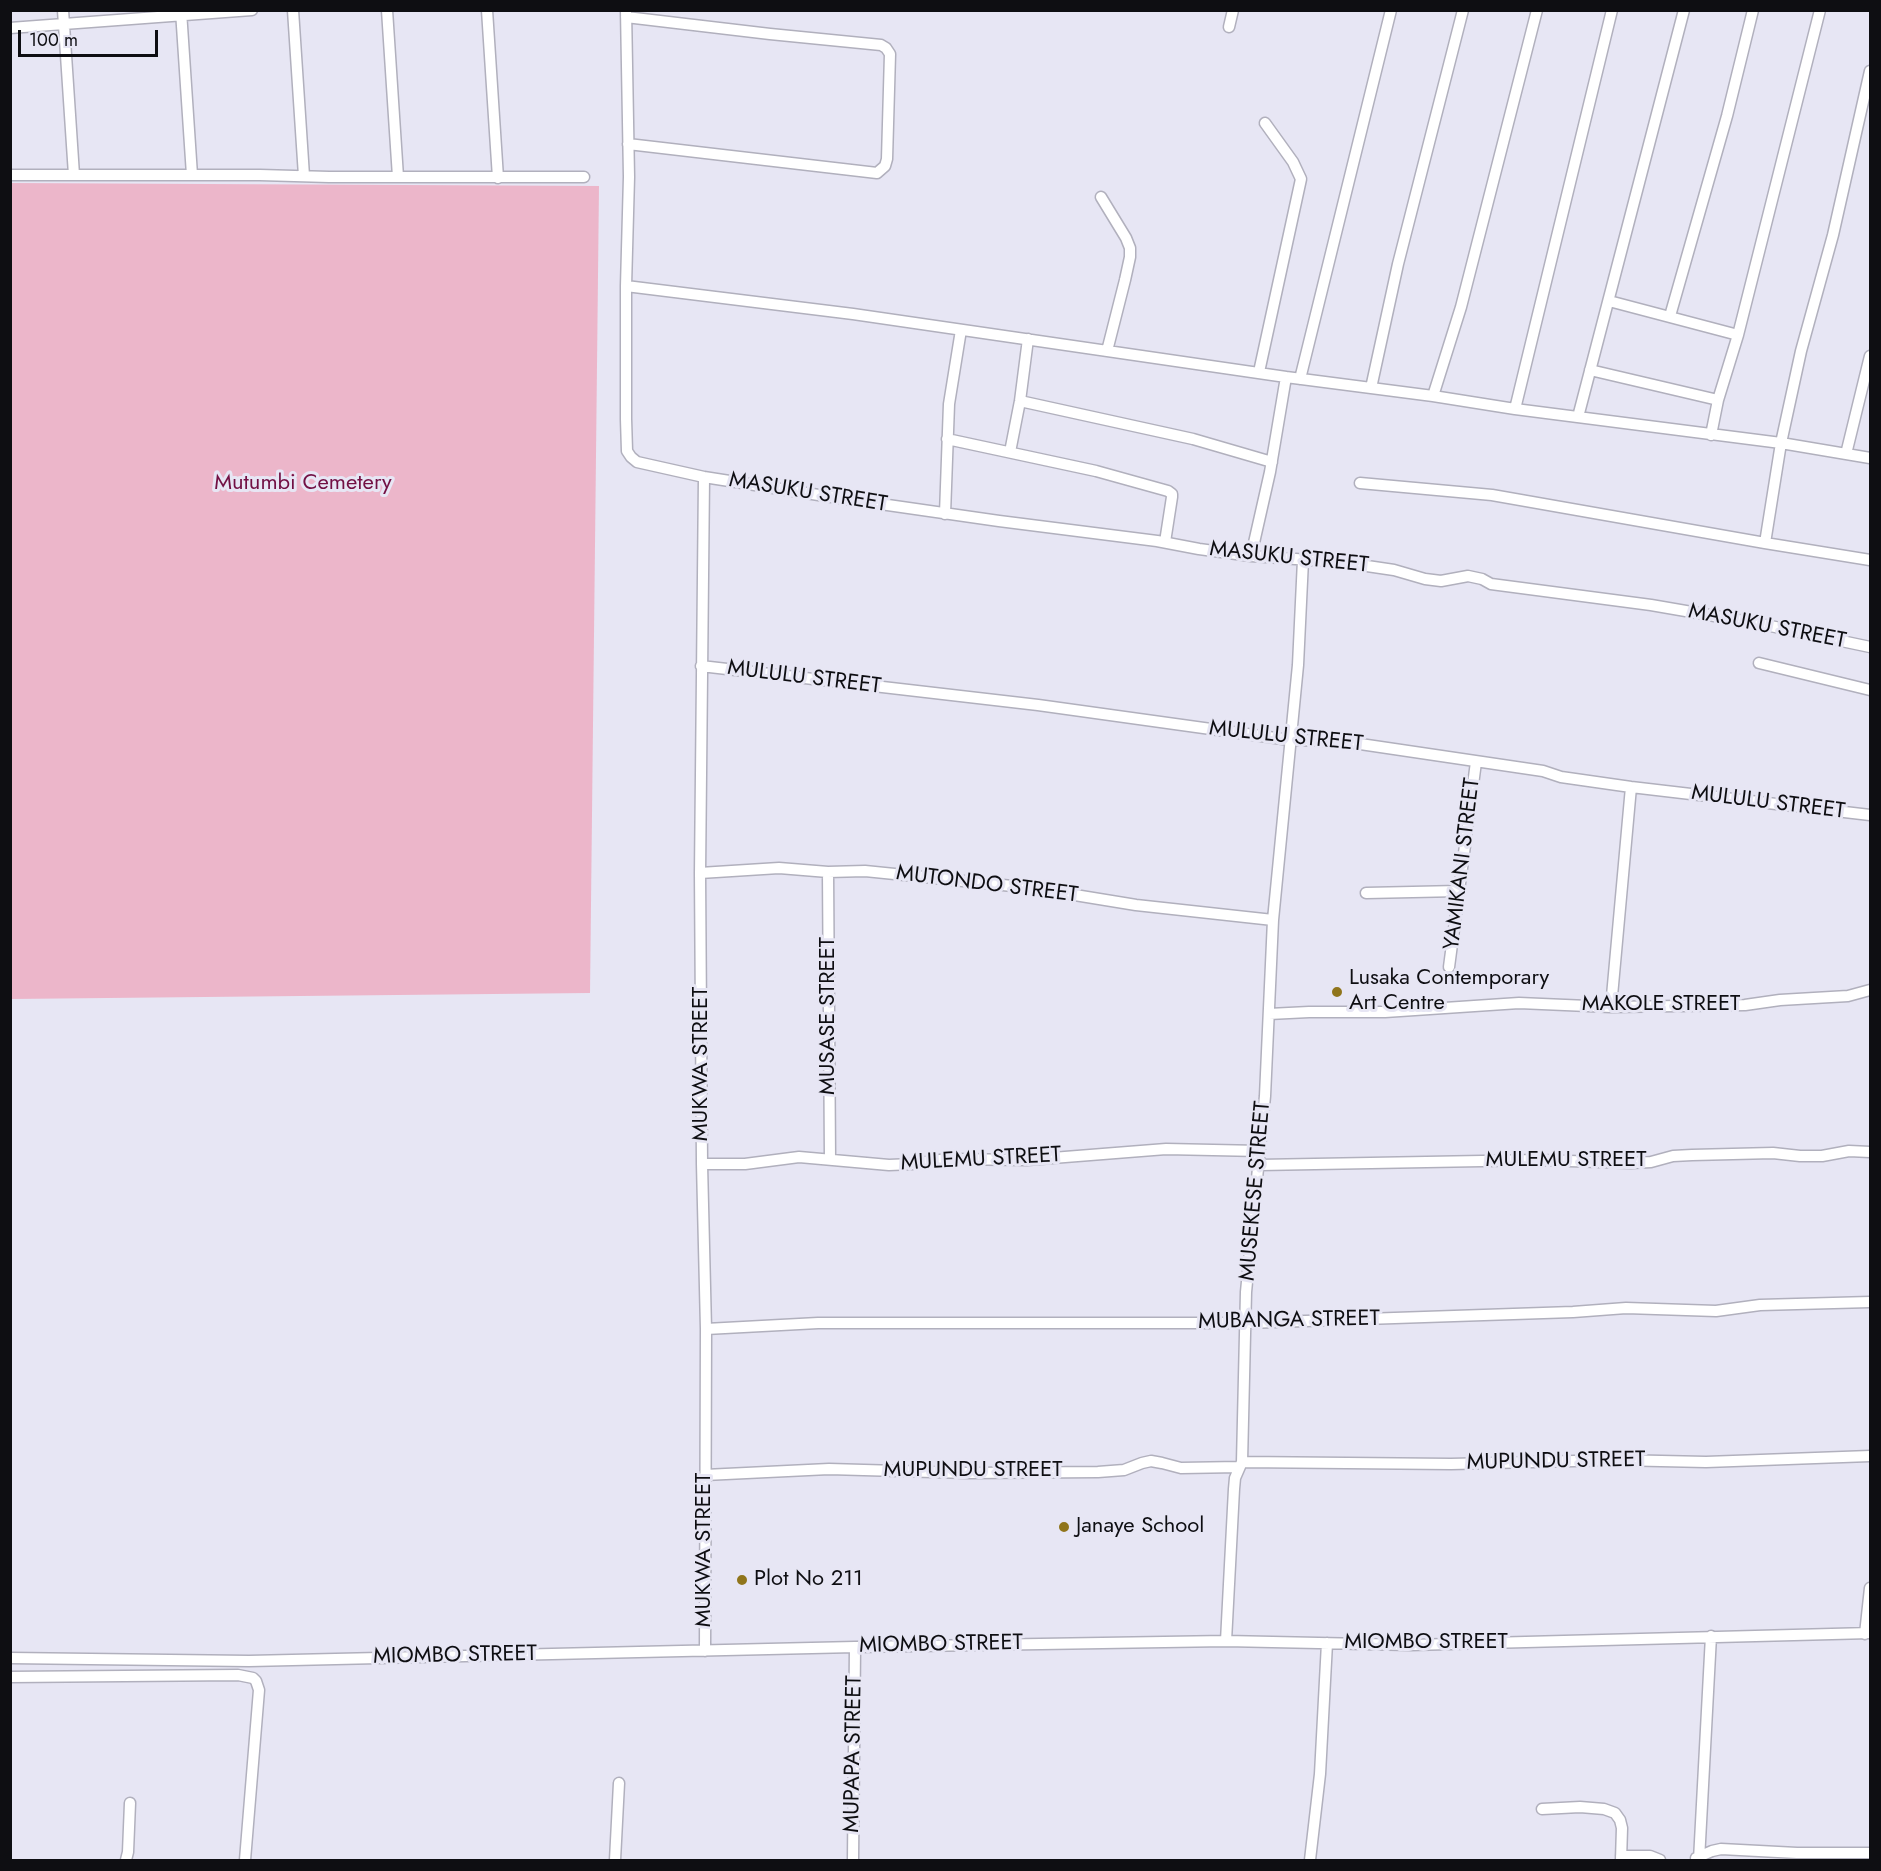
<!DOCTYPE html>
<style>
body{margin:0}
#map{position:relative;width:1881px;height:1871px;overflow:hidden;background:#e7e6f4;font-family:Jost,sans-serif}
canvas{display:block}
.frame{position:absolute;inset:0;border:12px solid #0e0e12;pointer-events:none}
.scale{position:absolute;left:18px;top:30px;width:140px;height:27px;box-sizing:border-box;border:3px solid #0e0e12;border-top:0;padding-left:8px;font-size:18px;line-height:21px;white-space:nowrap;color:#0e0e12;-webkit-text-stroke:4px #e7e6f4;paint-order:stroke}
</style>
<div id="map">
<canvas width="1881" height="1871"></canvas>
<div class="frame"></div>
<div class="scale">100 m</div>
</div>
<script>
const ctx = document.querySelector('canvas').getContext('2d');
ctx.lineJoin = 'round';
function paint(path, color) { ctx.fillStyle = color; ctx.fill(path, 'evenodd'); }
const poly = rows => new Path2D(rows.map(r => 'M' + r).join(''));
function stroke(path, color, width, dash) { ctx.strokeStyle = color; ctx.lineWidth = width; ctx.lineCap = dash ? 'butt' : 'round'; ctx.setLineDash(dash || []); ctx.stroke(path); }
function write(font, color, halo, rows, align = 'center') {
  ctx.font = font + ' Jost,sans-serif'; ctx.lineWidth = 6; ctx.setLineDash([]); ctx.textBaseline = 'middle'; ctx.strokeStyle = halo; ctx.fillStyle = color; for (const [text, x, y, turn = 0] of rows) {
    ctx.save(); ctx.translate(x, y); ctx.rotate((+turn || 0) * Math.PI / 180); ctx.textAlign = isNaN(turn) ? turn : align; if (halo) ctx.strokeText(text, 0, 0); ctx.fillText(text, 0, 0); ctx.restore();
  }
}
paint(poly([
 [10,183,599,186,590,993,11,999]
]), '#ecb6ca');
const minor = poly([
 [63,10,74,175],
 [293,10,304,176],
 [387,10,398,177],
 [487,10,498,178],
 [626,10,629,177,626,286,626,419,627,451,631,457,637,462,704,477,825,496,999,521,1157,541,1199,549,1251,556,1340,562,1394,570,1425,579,1441,581,1468,576,1482,579,1491,584,1651,605,1761,624,1870,647],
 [181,11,192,175],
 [626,17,770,34,881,45,886,48,890,54,887,159,885,166,877,173,628,144],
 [1229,27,1233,10],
 [10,28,252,10],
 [10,175,260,175,329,177,584,177],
 [1101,197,1126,238,1130,248,1130,257,1125,280,1107,351],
 [626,286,853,314,1286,377,1433,396,1515,409,1781,443,1870,458],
 [1609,301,1738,335],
 [1670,316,1727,116,1753,10],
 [1590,370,1718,400],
 [1259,372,1301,179,1293,162,1265,123],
 [1300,379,1391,10],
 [1371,388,1398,264,1463,10],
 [1433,396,1461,307,1537,10],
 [1020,401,1193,439,1272,462],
 [1515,409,1612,10],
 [1578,417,1684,10],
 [1711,435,1718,400,1738,335,1820,10],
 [947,439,1096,471,1168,491,1172,494,1172,497,1165,542],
 [1010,452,1020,401,1028,339],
 [1846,454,1870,356],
 [704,477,700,873,702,1164,706,1329,705,1651],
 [1360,483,1492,495,1765,543,1870,560],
 [945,514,949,404,961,330],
 [1765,543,1781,443,1801,351,1833,235,1870,71],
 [1251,556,1270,472,1286,377],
 [1759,663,1870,690],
 [701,666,1038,705,1290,740,1340,741,1543,771,1561,777,1631,787,1870,815],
 [828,872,830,1159],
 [700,873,779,868,828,872,865,871,1032,888,1136,905,1273,920],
 [1366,893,1459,891],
 [1449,967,1476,762],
 [1611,1007,1631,787],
 [1269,1014,1309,1012,1385,1012,1519,1003,1611,1007,1745,1005,1780,1000,1848,996,1870,990],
 [702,1164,745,1164,799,1157,889,1165,912,1164,947,1159,1027,1160,1166,1149,1260,1151],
 [1259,1165,1538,1160,1631,1163,1651,1162,1673,1156,1692,1155,1773,1153,1800,1156,1822,1156,1849,1151,1870,1152],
 [706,1329,818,1323,1246,1323,1573,1312,1626,1308,1716,1311,1760,1305,1870,1302],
 [1242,1462,1451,1464,1616,1460,1706,1462,1870,1456],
 [705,1475,829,1469,968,1473,1098,1472,1124,1470,1142,1463,1151,1461,1162,1463,1181,1468,1239,1467],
 [1865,1634,1870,1588],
 [1226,1641,1234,1489,1235,1478,1242,1462,1246,1292,1265,1096,1273,920,1298,665,1303,560],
 [10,1658,249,1661,855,1647,1226,1641,1411,1645,1870,1633],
 [10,1677,238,1675,253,1678,256,1681,259,1690,245,1860],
 [1542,1809,1580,1807,1604,1809,1615,1813,1620,1820,1622,1828,1621,1860],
 [1621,1856,1650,1856,1660,1860],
 [1696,1858,1712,1851,1721,1849,1797,1853,1870,1853],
 [126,1860,128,1852,130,1803],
 [615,1860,619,1783],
 [853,1860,855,1647],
 [1310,1860,1320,1774,1327,1643],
 [1699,1860,1711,1636]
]);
stroke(minor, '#b1b0bd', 13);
stroke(minor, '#fff', 10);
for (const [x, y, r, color] of [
 [1337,992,6,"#90751b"],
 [1064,1527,6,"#90751b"],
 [742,1580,6,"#90751b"]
]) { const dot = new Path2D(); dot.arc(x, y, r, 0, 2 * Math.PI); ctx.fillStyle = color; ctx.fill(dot); stroke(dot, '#e7e6f4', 2); }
write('22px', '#721044', '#e7e6f4', [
 ["Mutumbi Cemetery",303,484]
]);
write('22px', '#0e0e12', '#e7e6f4', [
 ["MASUKU STREET",808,493,9],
 ["MASUKU STREET",1289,558,6],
 ["MASUKU STREET",1767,627,11],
 ["MULULU STREET",804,678,7],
 ["MULULU STREET",1286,737,6],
 ["MULULU STREET",1768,803,7],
 ["YAMIKANI STREET",1463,864,-83],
 ["MUTONDO STREET",987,885,7],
 ["MAKOLE STREET",1661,1005],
 ["MUSASE STREET",829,1016,-90],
 ["MUKWA STREET",702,1064,-90],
 ["MULEMU STREET",981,1160,-3],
 ["MULEMU STREET",1566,1161],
 ["MUSEKESE STREET",1256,1191,-85],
 ["MUBANGA STREET",1289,1321,-1],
 ["MUPUNDU STREET",1556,1462,-1],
 ["MUPUNDU STREET",973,1471],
 ["MUKWA STREET",705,1550,-90],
 ["MIOMBO STREET",1426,1643],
 ["MIOMBO STREET",941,1645,-1],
 ["MIOMBO STREET",455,1656,-1],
 ["MUPAPA STREET",854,1754,-89]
]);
write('22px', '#0e0e12', '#e7e6f4', [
 ["Lusaka Contemporary",1349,979],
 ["Art Centre",1349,1004],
 ["Janaye School",1076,1527],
 ["Plot No 211",754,1580]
], 'left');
</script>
